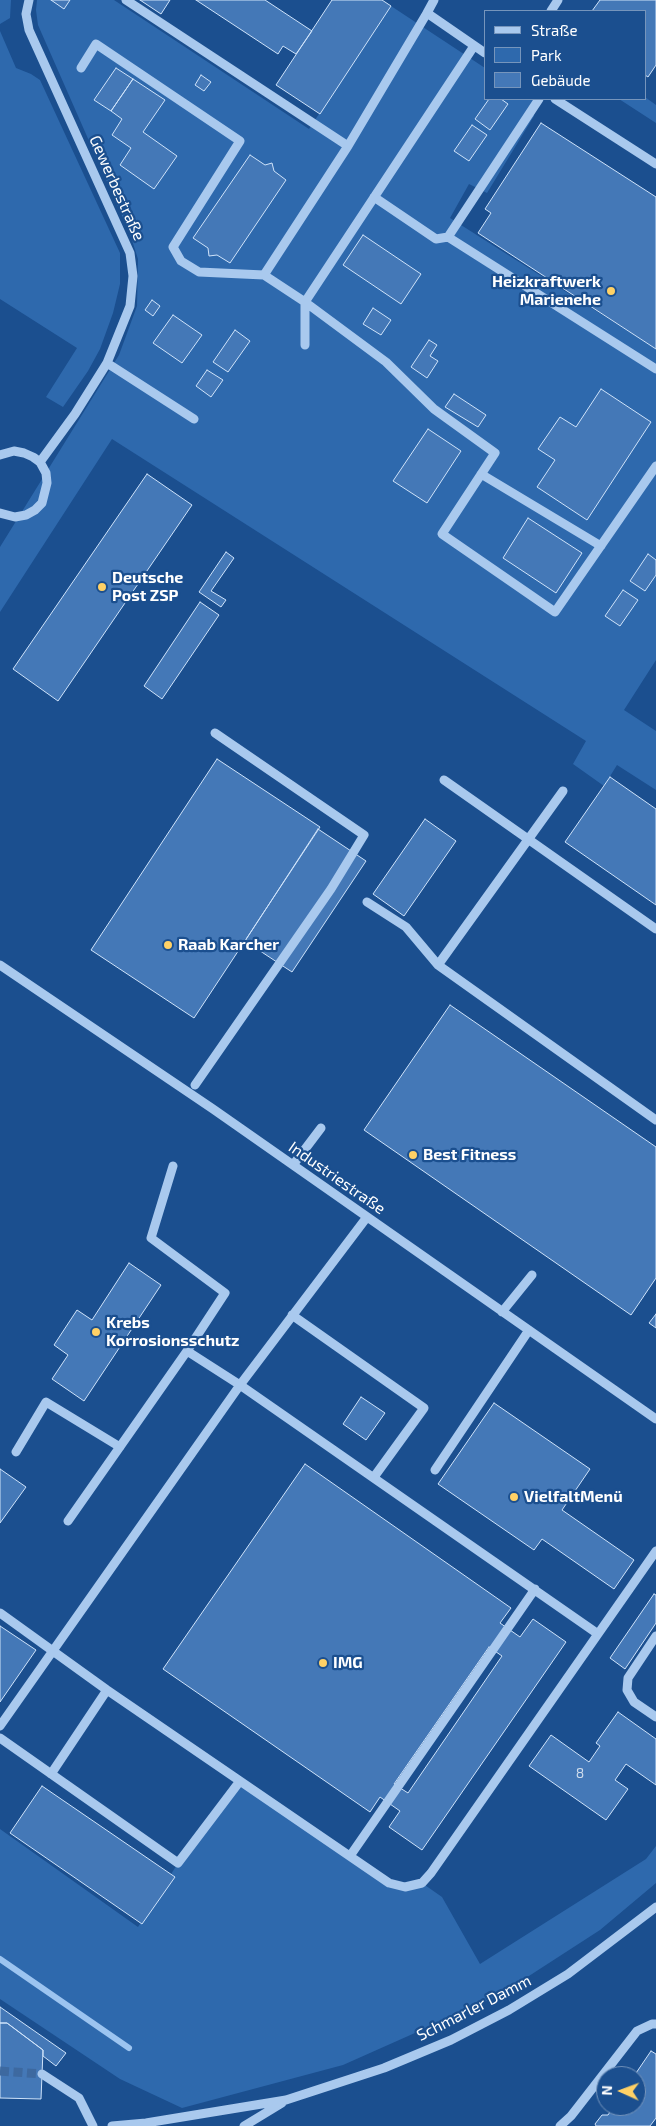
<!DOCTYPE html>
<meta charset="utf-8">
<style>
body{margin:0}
#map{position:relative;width:656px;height:2126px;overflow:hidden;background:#1b4f8f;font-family:"Exo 2",sans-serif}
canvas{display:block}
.legend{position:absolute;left:484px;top:10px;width:162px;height:90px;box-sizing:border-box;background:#1b4f8f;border:1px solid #7695bc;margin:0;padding:6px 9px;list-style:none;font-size:15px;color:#fff}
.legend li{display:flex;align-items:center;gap:10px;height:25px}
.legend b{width:25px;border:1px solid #7695bc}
.north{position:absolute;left:596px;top:2066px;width:50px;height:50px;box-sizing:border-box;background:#1b4f8f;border:1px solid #7695bc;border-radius:50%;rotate:272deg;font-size:14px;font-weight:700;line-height:20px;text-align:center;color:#fff}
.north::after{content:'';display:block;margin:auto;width:18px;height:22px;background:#ffd166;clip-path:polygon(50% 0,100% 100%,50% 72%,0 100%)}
</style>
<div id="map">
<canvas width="656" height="2126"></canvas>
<ul class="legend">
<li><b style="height:6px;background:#a9c9ee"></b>Straße</li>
<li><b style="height:14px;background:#2e69ad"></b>Park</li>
<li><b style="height:14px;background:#4478b7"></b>Gebäude</li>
</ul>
<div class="north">N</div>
</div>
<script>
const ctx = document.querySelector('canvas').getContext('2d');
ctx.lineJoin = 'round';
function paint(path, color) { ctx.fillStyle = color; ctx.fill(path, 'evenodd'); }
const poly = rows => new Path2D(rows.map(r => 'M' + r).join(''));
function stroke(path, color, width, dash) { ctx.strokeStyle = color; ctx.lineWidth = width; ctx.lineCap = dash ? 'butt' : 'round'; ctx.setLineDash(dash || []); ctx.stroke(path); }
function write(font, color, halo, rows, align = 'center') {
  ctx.font = font + ' "Exo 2",sans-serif'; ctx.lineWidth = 4.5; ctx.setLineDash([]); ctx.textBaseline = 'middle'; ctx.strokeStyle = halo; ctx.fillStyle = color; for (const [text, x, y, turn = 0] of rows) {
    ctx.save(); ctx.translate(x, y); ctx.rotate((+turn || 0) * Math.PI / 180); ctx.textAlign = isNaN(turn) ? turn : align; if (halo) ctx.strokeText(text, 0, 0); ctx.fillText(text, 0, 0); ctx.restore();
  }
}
paint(poly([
 [0,0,11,0,10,18,0,24],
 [37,0,114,0,309,129,391,6,485,68,485,99,531,99,535,101,534,116,487,193,469,184,450,218,656,349,656,660,624,710,656,731,656,790,617,765,604,786,573,764,586,741,112,439,0,612,0,547,119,355,137,306,138,259,130,234,38,25,36,10],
 [0,31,16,68,31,74,40,80,120,253,120,284,113,313,100,349,88,371,63,407,46,397,77,348,0,299],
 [645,97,656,105,656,123,619,99,645,99],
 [240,1781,389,1883,422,1883,442,1897,480,1964,646,1859,656,1846,656,1883,600,1930,498,1996,343,2065,182,2108,120,2079,0,1999,0,1829,138,1927,178,1863]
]), '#2e69ad');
stroke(poly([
 [0,1959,129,2048]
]), '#9cc4f0', 6);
const building = poly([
 [51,0,70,0,64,9,51,0],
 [140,0,170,0,161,14,140,0],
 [196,0,265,0,312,31,296,54,283,46,278,54,196,0],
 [332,0,382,0,391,6,320,114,276,85,332,0],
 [600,0,656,0,656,65,648,77,645,75,645,11,592,11,600,0],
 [116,68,133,79,111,111,94,100,116,68],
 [201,75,211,82,204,91,195,85,201,75],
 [133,79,165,100,143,132,177,156,154,189,120,165,131,148,112,135,122,119,111,111,133,79],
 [489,99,501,99,508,104,490,130,475,119,489,99],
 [541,123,656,197,656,349,478,233,491,213,485,209,541,123],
 [472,125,487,135,469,161,454,151,472,125],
 [250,155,265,165,272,163,274,171,286,180,230,263,217,255,209,256,208,248,193,238,250,155],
 [363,235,421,274,401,304,343,265,363,235],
 [152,300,160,306,153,316,145,310,152,300],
 [373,308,391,320,381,335,363,324,373,308],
 [173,315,202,335,182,363,153,343,173,315],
 [235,330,250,341,228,372,213,362,235,330],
 [429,340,437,345,430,356,438,361,427,378,411,367,429,340],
 [207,370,223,380,211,397,196,386,207,370],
 [601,389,651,422,587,520,537,487,555,460,538,449,560,417,576,427,601,389],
 [454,394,486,415,478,427,445,407,454,394],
 [428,429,461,451,427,503,393,481,428,429],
 [147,474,192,505,58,701,13,669,147,474],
 [528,518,582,553,556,593,503,558,528,518],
 [226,552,234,558,211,591,226,600,221,607,199,592,226,552],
 [648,554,656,560,656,575,645,591,630,581,648,554],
 [623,590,638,600,620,626,605,616,623,590],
 [200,602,219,615,162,699,144,686,200,602],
 [217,759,320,827,194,1018,91,950,217,759],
 [610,777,656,809,656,905,565,842,610,777],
 [425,819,456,841,404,916,373,894,425,819],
 [318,829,366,861,292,972,245,941,318,829],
 [450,1005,656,1147,656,1278,631,1315,364,1130,450,1005],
 [129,1263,161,1285,84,1401,52,1379,68,1355,54,1345,77,1310,92,1320,129,1263],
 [656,1314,656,1328,649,1323,656,1314],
 [361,1397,385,1413,366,1440,343,1424,361,1397],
 [494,1403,590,1469,562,1510,634,1560,614,1589,542,1539,534,1550,438,1484,494,1403],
 [305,1464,511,1608,500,1623,520,1637,533,1619,566,1642,422,1850,389,1827,400,1811,380,1797,370,1812,163,1669,305,1464],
 [489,1647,502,1656,408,1793,394,1784,489,1647],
 [0,1469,26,1487,0,1523,0,1469],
 [654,1594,656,1595,656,1623,625,1669,610,1658,654,1594],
 [0,1626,36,1650,0,1702,0,1626],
 [618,1712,656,1739,656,1785,626,1764,615,1780,628,1789,606,1820,529,1766,551,1735,589,1762,600,1746,596,1743,618,1712],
 [42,1786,175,1877,142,1924,10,1833,42,1786],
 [0,2007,66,2053,56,2066,43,2056,43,2050,7,2023,0,2023,0,2007],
 [0,2023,7,2023,43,2050,41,2099,0,2098,0,2023],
 [651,2051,656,2054,656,2118,650,2126,596,2126,595,2124,602,2115,608,2115,614,2106,636,2106,636,2076,634,2076,651,2051]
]);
paint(building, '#4478b7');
stroke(building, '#cfe3fa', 1);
stroke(poly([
 [0,2071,42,2074]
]), '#3d69a0', 9, [9, 4.5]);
stroke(poly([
 [29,0,26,14,29,30,130,253,133,276,130,306,107,363,75,414,40,462],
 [126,0,348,146],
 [434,0,427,13,485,53],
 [551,11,558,0],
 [81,68,96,44,240,141,173,247,181,261,199,272,264,275,305,302,386,362,434,409,495,453,442,534,555,612,656,466],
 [555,99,656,164],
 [374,197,436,239,448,237,656,369],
 [448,237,539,99],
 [264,275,348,146,427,13],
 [305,345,305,302,474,46],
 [107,363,194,419],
 [0,455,14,451,24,453,33,457,40,462,46,473,47,483,42,503,35,510,26,515,15,517,0,513],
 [481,474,601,546],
 [444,780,656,929],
 [367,902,406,927,438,965,656,1120],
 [0,965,213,1109,656,1419],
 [438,965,563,791],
 [195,1085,331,889,364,835,215,733],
 [293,1165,321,1128],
 [367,1217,240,1385,598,1634],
 [502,1312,532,1275],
 [292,1315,424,1408,374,1477],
 [16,1452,46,1402,120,1447],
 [435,1470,529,1330],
 [68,1521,187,1351],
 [0,1613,107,1690,389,1883,405,1887,422,1883,431,1873,656,1551],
 [656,1636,628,1678,627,1690,634,1702,656,1717],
 [0,1726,240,1385,187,1351,225,1293,151,1238,173,1166],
 [0,1738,178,1863,240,1781],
 [51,1774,107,1690],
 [350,1856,535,1589],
 [42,2074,79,2098,93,2126],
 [112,2126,146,2123,286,2100,384,2068,451,2040,509,2010,568,1974,656,1907],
 [244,2126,282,2103],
 [560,2126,571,2116,637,2031,652,2024,656,2024]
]), '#a9c9ee', 9);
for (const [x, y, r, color] of [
 [611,291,5,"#ffd166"],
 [102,587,5,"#ffd166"],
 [168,945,5,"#ffd166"],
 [413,1155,5,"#ffd166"],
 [96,1332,5,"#ffd166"],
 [514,1497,5,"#ffd166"],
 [323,1663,5,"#ffd166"]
]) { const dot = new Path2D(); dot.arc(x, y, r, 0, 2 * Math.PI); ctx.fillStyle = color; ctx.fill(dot); stroke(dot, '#1b4f8f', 2); }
write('14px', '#d0dded', null, [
 ["8",580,1773]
]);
write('16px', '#fff', '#1b4f8f', [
 ["Gewerbestraße",117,188,66],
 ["Industriestraße",337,1178,35],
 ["Schmarler Damm",474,2008,-27]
]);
write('bold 16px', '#fff', '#1b4f8f', [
 ["Heizkraftwerk",601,282,"right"],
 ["Marienehe",601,300,"right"],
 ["Deutsche",112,578],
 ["Post ZSP",112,596],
 ["Raab Karcher",178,945],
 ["Best Fitness",423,1155],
 ["Krebs",106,1323],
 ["Korrosionsschutz",106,1341],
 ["VielfaltMenü",524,1497],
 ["IMG",333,1663]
], 'left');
</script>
